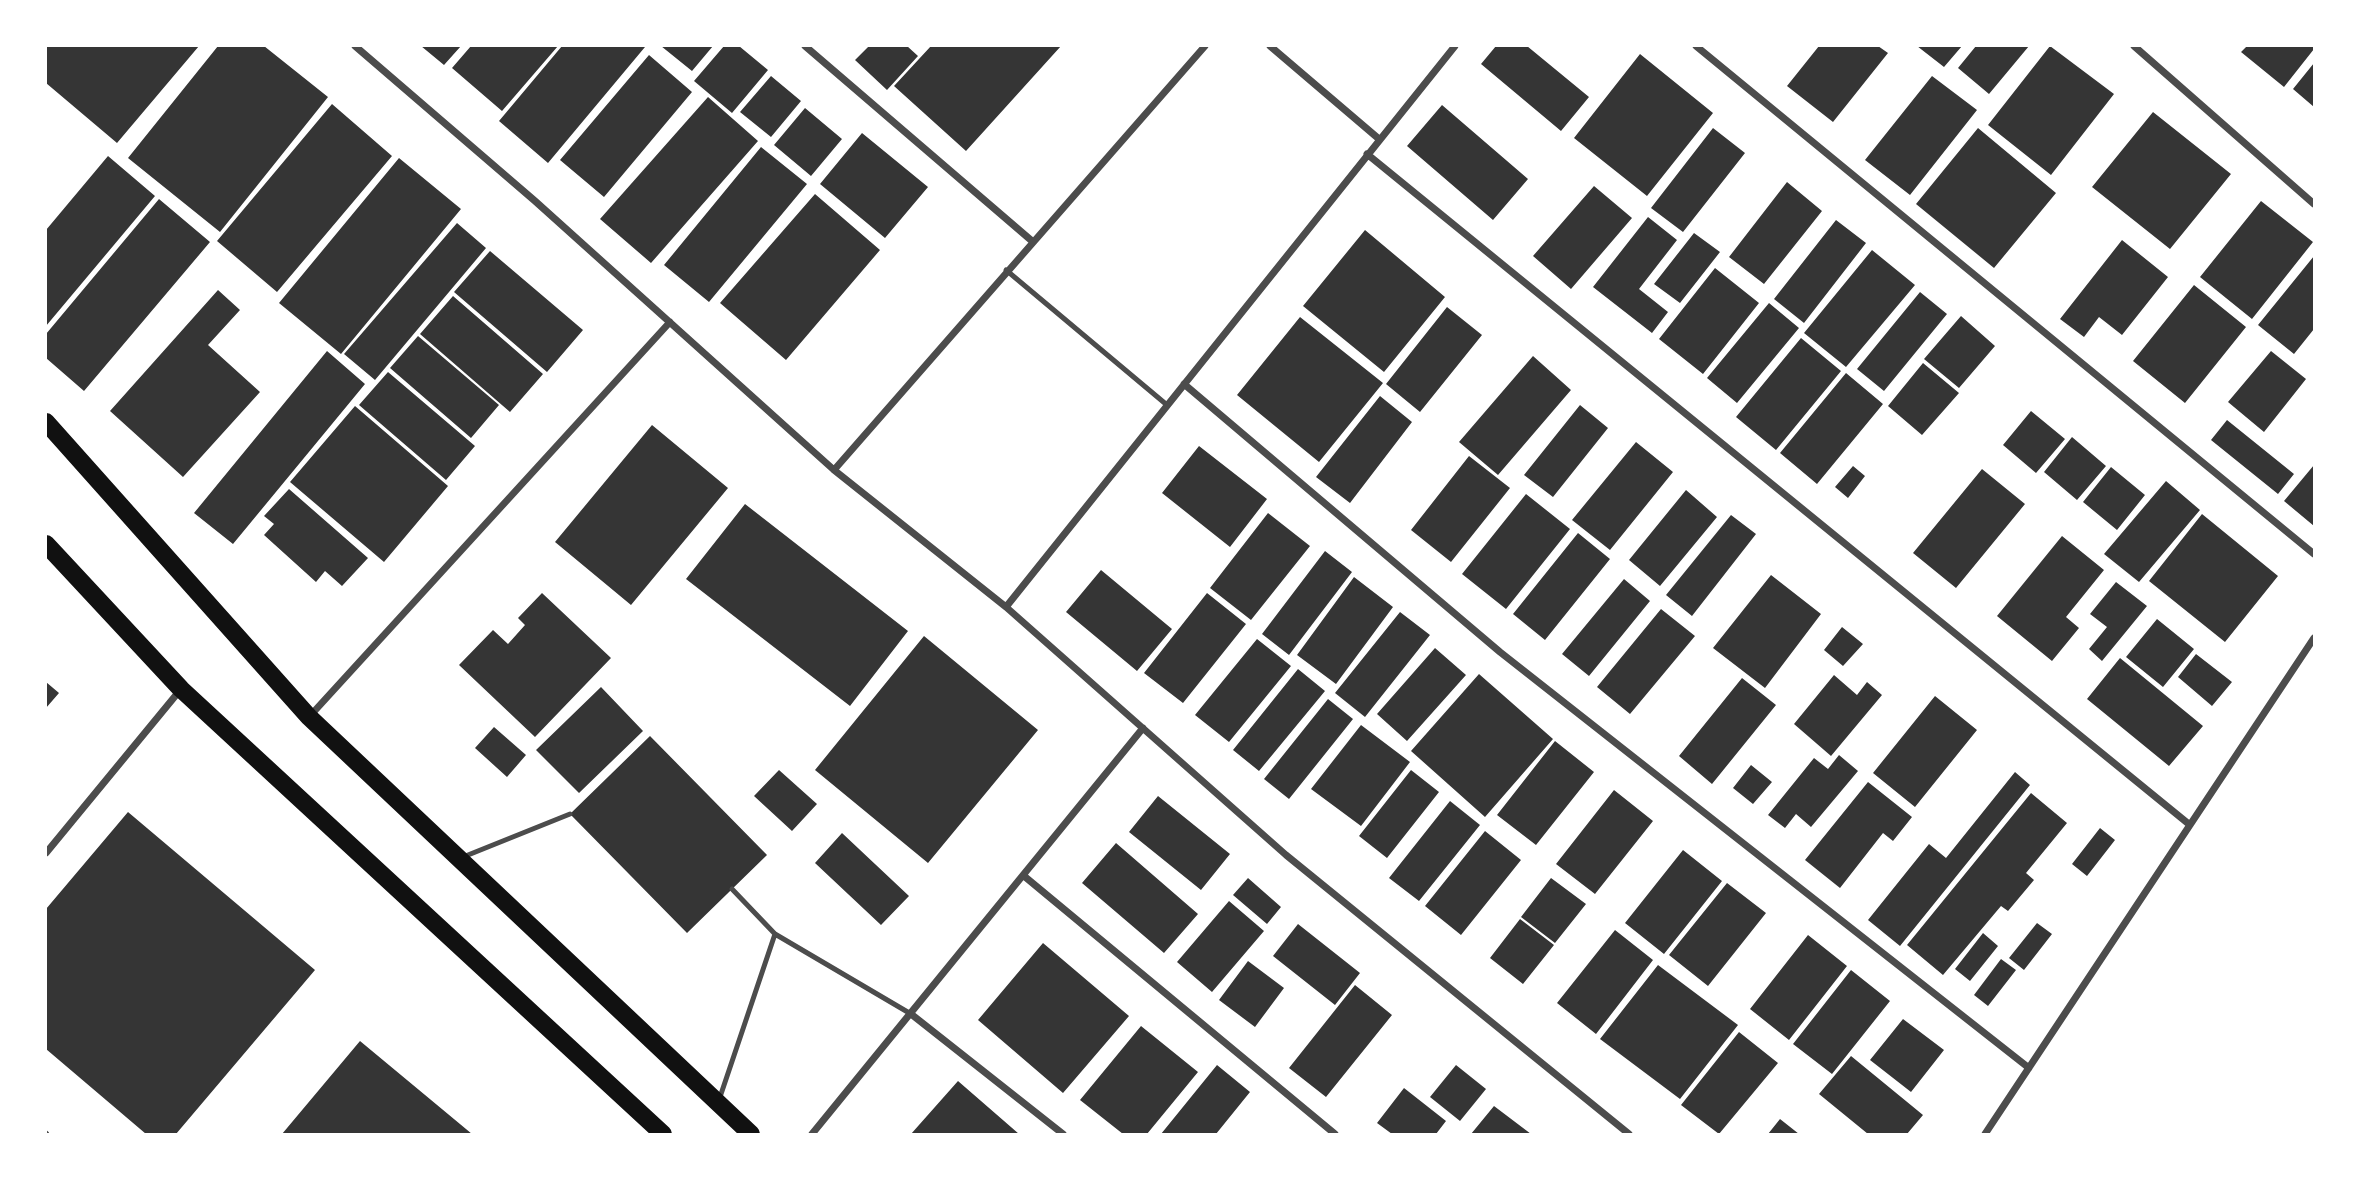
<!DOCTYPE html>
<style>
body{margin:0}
#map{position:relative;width:2360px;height:1180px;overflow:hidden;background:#fff;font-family:Quicksand,sans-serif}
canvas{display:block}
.frame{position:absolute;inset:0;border:47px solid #fff;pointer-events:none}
</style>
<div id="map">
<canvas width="2360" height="1180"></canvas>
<div class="frame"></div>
</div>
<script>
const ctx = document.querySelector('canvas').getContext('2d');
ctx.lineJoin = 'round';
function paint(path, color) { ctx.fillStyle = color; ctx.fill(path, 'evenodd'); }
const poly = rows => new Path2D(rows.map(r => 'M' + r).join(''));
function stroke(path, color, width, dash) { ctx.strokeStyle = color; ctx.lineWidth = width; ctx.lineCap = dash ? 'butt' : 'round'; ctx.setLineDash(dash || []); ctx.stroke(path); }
paint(poly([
 [46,46,199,46,117,143,46,83],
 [218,46,264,46,328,97,220,232,128,158],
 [421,46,461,46,444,65],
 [471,46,558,46,502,111,452,68],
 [562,46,645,47,548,163,499,121],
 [661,46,713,46,692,71],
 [724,46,739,46,768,70,732,113,694,81],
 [869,46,907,46,918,56,887,90,855,60],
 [931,46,1061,46,966,151,894,86],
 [1496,46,1527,46,1589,97,1561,131,1481,64],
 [1819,46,1878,46,1888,53,1833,122,1787,86],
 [1917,46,1962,46,1944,67],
 [1976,46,2029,46,1989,94,1958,68],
 [2050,46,2114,94,2051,175,1988,125],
 [2247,46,2314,46,2314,49,2284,87,2241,52],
 [1640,54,1713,113,1647,196,1574,138],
 [649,55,692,92,604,197,560,160],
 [2314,63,2314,107,2293,89],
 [771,76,801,101,771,137,740,112],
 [1932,76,1977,110,1910,195,1865,160],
 [708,97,758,141,651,263,600,219],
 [332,104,392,156,277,292,217,241],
 [1442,105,1528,179,1493,220,1407,146],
 [805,108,842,139,811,176,774,145],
 [2153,112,2231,174,2170,249,2092,187],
 [1713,128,1745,153,1683,232,1651,208],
 [1978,128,2056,193,1994,268,1916,204],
 [862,133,928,187,885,238,820,184],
 [761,147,807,184,709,302,664,265],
 [108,156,155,196,46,326,46,230],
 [399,158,461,209,341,354,279,303],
 [1787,182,1822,211,1764,284,1729,257],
 [1594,186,1632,218,1571,289,1533,256],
 [815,194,880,250,786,360,720,303],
 [159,199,210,242,84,391,46,358,46,334],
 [2261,201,2313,242,2252,319,2200,277],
 [1648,217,1677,240,1639,289,1668,312,1652,333,1593,287],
 [1836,220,1866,243,1804,323,1774,299],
 [457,223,486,248,375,380,344,354],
 [1365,230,1445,297,1384,372,1303,306],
 [1694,233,1720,252,1680,303,1654,284],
 [2122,240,2168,277,2122,335,2099,317,2084,337,2060,319],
 [1872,250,1915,285,1846,367,1804,333],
 [490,251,583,330,547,372,454,292],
 [2314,256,2314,329,2294,354,2258,325],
 [1715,268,1759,303,1703,374,1659,339],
 [2194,285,2246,327,2185,403,2133,361],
 [218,290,240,310,208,345,260,392,183,477,110,411],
 [1920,292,1947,314,1884,391,1857,369],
 [453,296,543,374,510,412,420,334],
 [1769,303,1799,328,1737,403,1707,378],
 [1447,307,1482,335,1420,412,1386,384],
 [1961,316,1995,346,1959,388,1924,359],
 [1300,317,1383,383,1319,462,1237,395],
 [418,336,499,405,471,438,390,368],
 [1801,338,1841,371,1776,450,1736,417],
 [327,351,365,384,233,544,194,513],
 [2271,351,2306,379,2264,432,2228,402],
 [1533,356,1571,390,1498,475,1459,442],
 [1923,363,1959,393,1922,435,1888,406],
 [388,372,475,446,446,480,359,405],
 [1846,373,1883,404,1817,484,1780,453],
 [1380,396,1412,422,1350,503,1316,477],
 [1580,405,1608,428,1553,497,1524,475],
 [355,406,448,486,384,562,290,482],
 [2031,411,2065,439,2036,473,2003,445],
 [2227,420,2294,474,2278,494,2211,440],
 [652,425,728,488,631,605,555,542],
 [2072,437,2106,466,2077,500,2044,472],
 [1636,442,1673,472,1610,550,1572,520],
 [1199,446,1267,499,1230,547,1162,493],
 [1469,456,1510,488,1451,562,1411,530],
 [2314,465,2314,526,2284,501],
 [1853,466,1865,476,1848,498,1835,487],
 [2111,467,2145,495,2117,530,2083,502],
 [1982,469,2025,504,1956,588,1913,553],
 [2166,481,2200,510,2139,582,2104,554],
 [289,489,368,558,342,586,325,571,316,582,264,535,274,524,264,516],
 [1686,490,1717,517,1660,586,1629,560],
 [1526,494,1570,529,1506,609,1462,574],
 [745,504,908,631,850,706,686,579],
 [1268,513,1310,546,1251,620,1210,588],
 [2202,514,2278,576,2225,642,2149,581],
 [1731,515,1756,534,1692,616,1666,595],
 [1578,533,1610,559,1545,640,1513,614],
 [2062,536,2104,570,2066,617,2079,628,2052,661,1997,616],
 [1325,551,1352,572,1289,655,1262,634],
 [1101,570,1172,629,1137,671,1066,612],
 [1771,575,1821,614,1765,688,1713,648],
 [1354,577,1393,607,1336,684,1297,655],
 [1624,579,1650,601,1589,676,1562,654],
 [2116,582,2147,606,2102,661,2089,649,2107,627,2090,614],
 [542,593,611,658,535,737,459,665,493,630,508,644,525,625,518,618],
 [1207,593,1246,624,1183,703,1144,673],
 [1661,609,1695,636,1630,714,1597,687],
 [1400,612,1430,635,1365,717,1335,693],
 [2157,619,2194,649,2163,687,2126,657],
 [1842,627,1863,644,1843,666,1824,650],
 [924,636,1038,730,928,863,815,770],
 [1257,639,1291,666,1229,742,1195,715],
 [1435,648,1466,675,1407,741,1377,714],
 [2196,654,2232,682,2212,706,2178,677],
 [2120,658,2203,726,2169,766,2087,699],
 [1298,669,1325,691,1259,771,1233,750],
 [1479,674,1553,739,1485,817,1411,751],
 [1834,675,1857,695,1867,682,1882,695,1831,756,1794,724],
 [1742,678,1776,705,1712,784,1679,756],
 [46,682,59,693,46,708],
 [601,687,643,731,579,793,536,750],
 [1935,696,1977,730,1915,807,1873,773],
 [1328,699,1353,719,1289,799,1264,779],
 [1361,725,1410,762,1361,826,1311,789],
 [494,727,526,755,507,777,475,748],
 [650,736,767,855,687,933,570,814],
 [1555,741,1594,772,1536,845,1497,815],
 [1839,755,1858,771,1811,827,1796,814,1785,828,1768,815,1814,758,1828,769],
 [1751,765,1772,782,1753,804,1733,788],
 [779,770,817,804,792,831,754,796],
 [1411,770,1439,792,1387,858,1359,836],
 [2015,772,2030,785,1900,946,1868,920,1929,844,1946,858],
 [1868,782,1912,817,1893,841,1883,833,1840,888,1805,860],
 [1614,790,1653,821,1595,894,1556,864],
 [2031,793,2067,823,2026,873,2034,880,2008,911,2001,906,1943,975,1907,945],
 [1158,796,1230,854,1201,890,1129,832],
 [1450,801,1480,825,1419,901,1389,878],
 [128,812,315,970,176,1134,146,1134,46,1049,46,909],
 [2100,828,2115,840,2087,876,2072,864],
 [1485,831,1521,860,1461,935,1425,906],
 [842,833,909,896,881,925,815,863],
 [1116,843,1198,914,1164,953,1082,883],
 [1683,850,1722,881,1664,954,1625,923],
 [1248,878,1281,907,1267,924,1233,895],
 [1551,878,1586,904,1555,943,1521,917],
 [1727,883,1766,913,1708,986,1669,955],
 [1229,901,1264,931,1212,992,1177,962],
 [1520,919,1554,945,1523,984,1490,958],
 [2037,923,2052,934,2024,970,2009,958],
 [1298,924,1360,973,1335,1005,1273,956],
 [1615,930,1653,960,1596,1034,1557,1003],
 [1983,933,1998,946,1970,981,1955,969],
 [1808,935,1847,966,1789,1040,1750,1009],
 [1043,943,1129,1016,1063,1093,978,1020],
 [2001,959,2016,970,1988,1006,1974,995],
 [1248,961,1284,988,1255,1027,1219,1000],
 [1658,965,1738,1025,1680,1099,1600,1039],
 [1851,970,1890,1001,1832,1074,1793,1044],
 [1355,985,1392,1015,1326,1097,1289,1068],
 [1903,1019,1944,1050,1911,1092,1870,1060],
 [1141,1026,1198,1072,1147,1134,1123,1134,1080,1100],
 [1739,1032,1778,1063,1719,1134,1681,1105],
 [360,1041,472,1134,282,1134],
 [1851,1056,1923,1115,1907,1134,1868,1134,1819,1094],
 [1217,1065,1250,1092,1216,1134,1161,1134],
 [1456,1065,1486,1089,1460,1121,1430,1097],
 [958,1081,1019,1134,911,1134],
 [1404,1088,1446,1121,1436,1134,1392,1134,1377,1123],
 [1494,1106,1531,1134,1471,1134],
 [1780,1119,1799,1134,1768,1134]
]), '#353535');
stroke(poly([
 [1006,270,1167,405],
 [463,857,570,814],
 [775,934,911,1014],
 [719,1100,775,934,732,889],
 [46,1133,47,1134]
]), '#4c4c4c', 5);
stroke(poly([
 [355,46,535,201,834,470,1006,607,1286,855,1629,1134],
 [805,46,1032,241],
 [1270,46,1379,139],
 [1696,46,2314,554],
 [2134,46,2314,204],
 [1367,154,2190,825],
 [1184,384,1500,652,2029,1068],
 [834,470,1205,46],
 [1006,607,1455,46],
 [309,717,670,322],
 [46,853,181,689],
 [1024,876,1335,1134],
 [911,1014,1063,1134],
 [812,1134,1143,728],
 [1985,1134,2314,638]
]), '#4c4c4c', 7);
stroke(poly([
 [46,422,309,717,751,1134],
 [46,544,181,689,663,1134]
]), '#111', 18);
</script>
